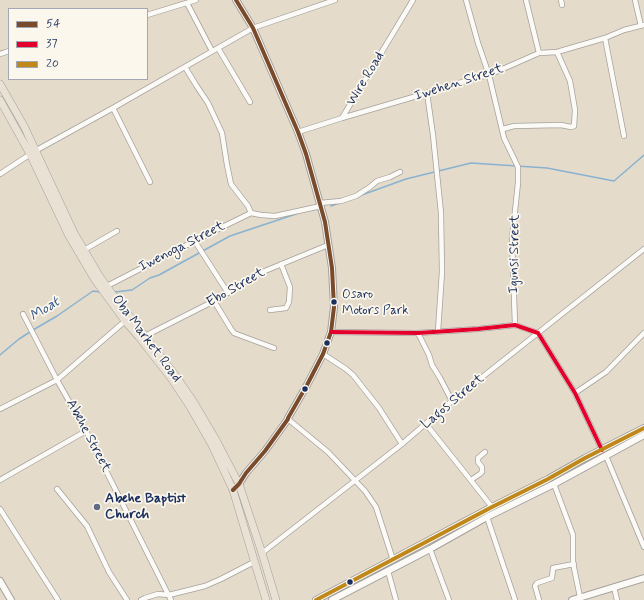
<!DOCTYPE html>
<style>
body{margin:0}
#map{position:relative;width:644px;height:600px;overflow:hidden;background:#e5dbca;font-family:Mynerve,sans-serif}
canvas{display:block}
.legend{position:absolute;left:8px;top:8px;width:140px;height:72px;box-sizing:border-box;background:#fbf7ec;border:1px solid #a1a7b3;margin:0;padding:5px 7px;list-style:none;font-size:12px;color:#1b2f5e}
.legend li{display:flex;align-items:center;gap:8px;height:20px}
.legend b{width:20px;border:1px solid #a1a7b3}
</style>
<div id="map">
<canvas width="644" height="600"></canvas>
<ul class="legend">
<li><b style="height:5px;background:#7a4b2a"></b>54</li>
<li><b style="height:5px;background:#e4002b"></b>37</li>
<li><b style="height:5px;background:#c08818"></b>20</li>
</ul>
</div>
<script>
const ctx = document.querySelector('canvas').getContext('2d');
ctx.lineJoin = 'round';
const poly = rows => new Path2D(rows.map(r => 'M' + r).join(''));
function stroke(path, color, width, dash) { ctx.strokeStyle = color; ctx.lineWidth = width; ctx.lineCap = dash ? 'butt' : 'round'; ctx.setLineDash(dash || []); ctx.stroke(path); }
function write(font, color, halo, rows, align = 'center') {
  ctx.font = font + ' Mynerve,sans-serif'; ctx.lineWidth = 3.5; ctx.setLineDash([]); ctx.textBaseline = 'middle'; ctx.strokeStyle = halo; ctx.fillStyle = color; for (const [text, x, y, turn = 0] of rows) {
    ctx.save(); ctx.translate(x, y); ctx.rotate((+turn || 0) * Math.PI / 180); ctx.textAlign = isNaN(turn) ? turn : align; if (halo) ctx.strokeText(text, 0, 0); ctx.fillText(text, 0, 0); ctx.restore();
  }
}
stroke(poly([
 [359,196,406,179,471,163,547,168,614,181,644,155],
 [331,206,339,203],
 [115,292,132,290,150,278,159,275,230,236,299,213],
 [33,330,57,316,93,291,100,292],
 [0,355,19,339,30,332]
]), '#89b2d1', 1.5);
const minor = poly([
 [466,0,478,43,489,75,504,138,518,167,518,183,512,239,515,325],
 [526,0,539,53],
 [561,0,562,5],
 [635,0,641,26],
 [187,3,212,51],
 [147,15,196,0],
 [605,38,624,136],
 [218,48,250,102],
 [0,54,9,51],
 [427,93,433,135,441,213,442,272,438,331],
 [113,108,150,182],
 [342,118,427,93,475,78,489,75,539,53,557,52,605,38,624,30,644,25],
 [503,129,514,126,561,125,571,127,574,126,575,110,570,81,557,52],
 [298,132,342,118,413,0],
 [0,174,35,151,113,108,253,28,335,0],
 [320,203,341,201,356,196,370,187,377,181,390,177,400,172],
 [251,213,261,215,275,216,321,206],
 [194,240,228,293],
 [84,250,117,231],
 [107,286,210,233,251,213,248,206,231,184,227,165,222,133,208,103,196,85,185,67],
 [214,301,231,329,234,333,239,335,274,348],
 [270,310,286,308,289,302,290,287,281,264],
 [23,314,57,380,86,431,171,600],
 [331,332,418,333,478,329,515,325,538,333,575,393,602,450],
 [418,333,429,355,432,365,440,378,452,401],
 [145,336,214,301,239,285,260,273,328,245],
 [323,354,346,369,353,375,379,408,402,444],
 [575,393,606,372,644,333],
 [0,409,57,380,125,321],
 [288,419,328,452,365,491,376,507,393,560],
 [426,424,492,507],
 [606,456,644,547],
 [0,480,86,431],
 [471,480,480,474,482,472,482,467,478,462,478,458,485,452],
 [554,484,573,535,573,563,580,597],
 [57,489,87,526,109,572,127,600],
 [0,509,58,600],
 [487,517,515,600],
 [430,549,449,600],
 [262,553,402,444,452,401,644,249],
 [388,571,396,600],
 [614,587,617,600],
 [141,600,145,598,158,594,169,595,205,586,221,579,254,562],
 [539,600,535,586,537,583,552,578,553,568,574,564]
]);
const tertiary = poly([
 [233,490,239,484,246,473,265,451,288,419,288,418,307,385,323,354,331,332,334,307,332,268,325,222,306,154,298,132,253,28,236,0],
 [0,581,11,600],
 [316,600,492,507,548,479,585,458,644,428],
 [332,600,430,549,487,517,554,484,644,435],
 [572,600,644,578]
]);
const primary = poly([
 [0,84,24,126,74,233,100,277,113,295,175,375,193,401,216,440,239,484,262,553,276,600],
 [0,100,30,154,69,236,95,280,125,321,139,337,171,378,189,405,212,445,233,490,266,600]
]);
stroke(minor, '#a4a19d', 6);
stroke(tertiary, '#a4a19d', 8);
stroke(primary, '#a4a19d', 8);
stroke(minor, '#fbfaf7', 4.5);
stroke(tertiary, '#fbfaf7', 6);
stroke(primary, '#e9e1d4', 7);
stroke(poly([
 [233,490,239,484,246,473,265,451,288,419,288,418,307,385,323,354,331,332,334,307,332,268,325,222,306,154,298,132,253,28,236,0]
]), '#7a4b2a', 4);
stroke(poly([
 [331,332,418,333,478,329,515,325,538,333,575,393,602,450]
]), '#e4002b', 4);
stroke(poly([
 [316,600,492,507,548,479,585,458,644,428]
]), '#c08818', 4);
for (const [x, y, r, color] of [
 [334,302,3.5,"#1b2f5e"],
 [327,343,3.5,"#1b2f5e"],
 [305,389,3.5,"#1b2f5e"],
 [97,507,4,"#626b84"],
 [350,582,3.5,"#1b2f5e"]
]) { const dot = new Path2D(); dot.arc(x, y, r, 0, 2 * Math.PI); ctx.fillStyle = color; ctx.fill(dot); stroke(dot, '#fbf7ec', 1.5); }
write('13px', '#1b2f5e', '#fbf7ec', [
 ["Osaro",342,295],
 ["Motors Park",342,311]
], 'left');
write('14px', '#1b2f5e', '#fbf7ec', [
 ["Wire Road",366,79,-59],
 ["Iwehen Street",459,83,-18],
 ["Iwenoga Street",182,247,-27],
 ["Igunsi Street",515,254,-89],
 ["Ebo Street",236,288,-30],
 ["Oba Market Road",146,339,53],
 ["Lagos Street",453,402,-40],
 ["Abehe Street",88,436,62]
]);
write('bold 14px', '#1b2f5e', '#fbf7ec', [
 ["Abehe Baptist",105,499],
 ["Church",105,515]
], 'left');
write('italic 15px', '#345787', '#fbf7ec', [
 ["Moat",45,310,-33]
]);
</script>
